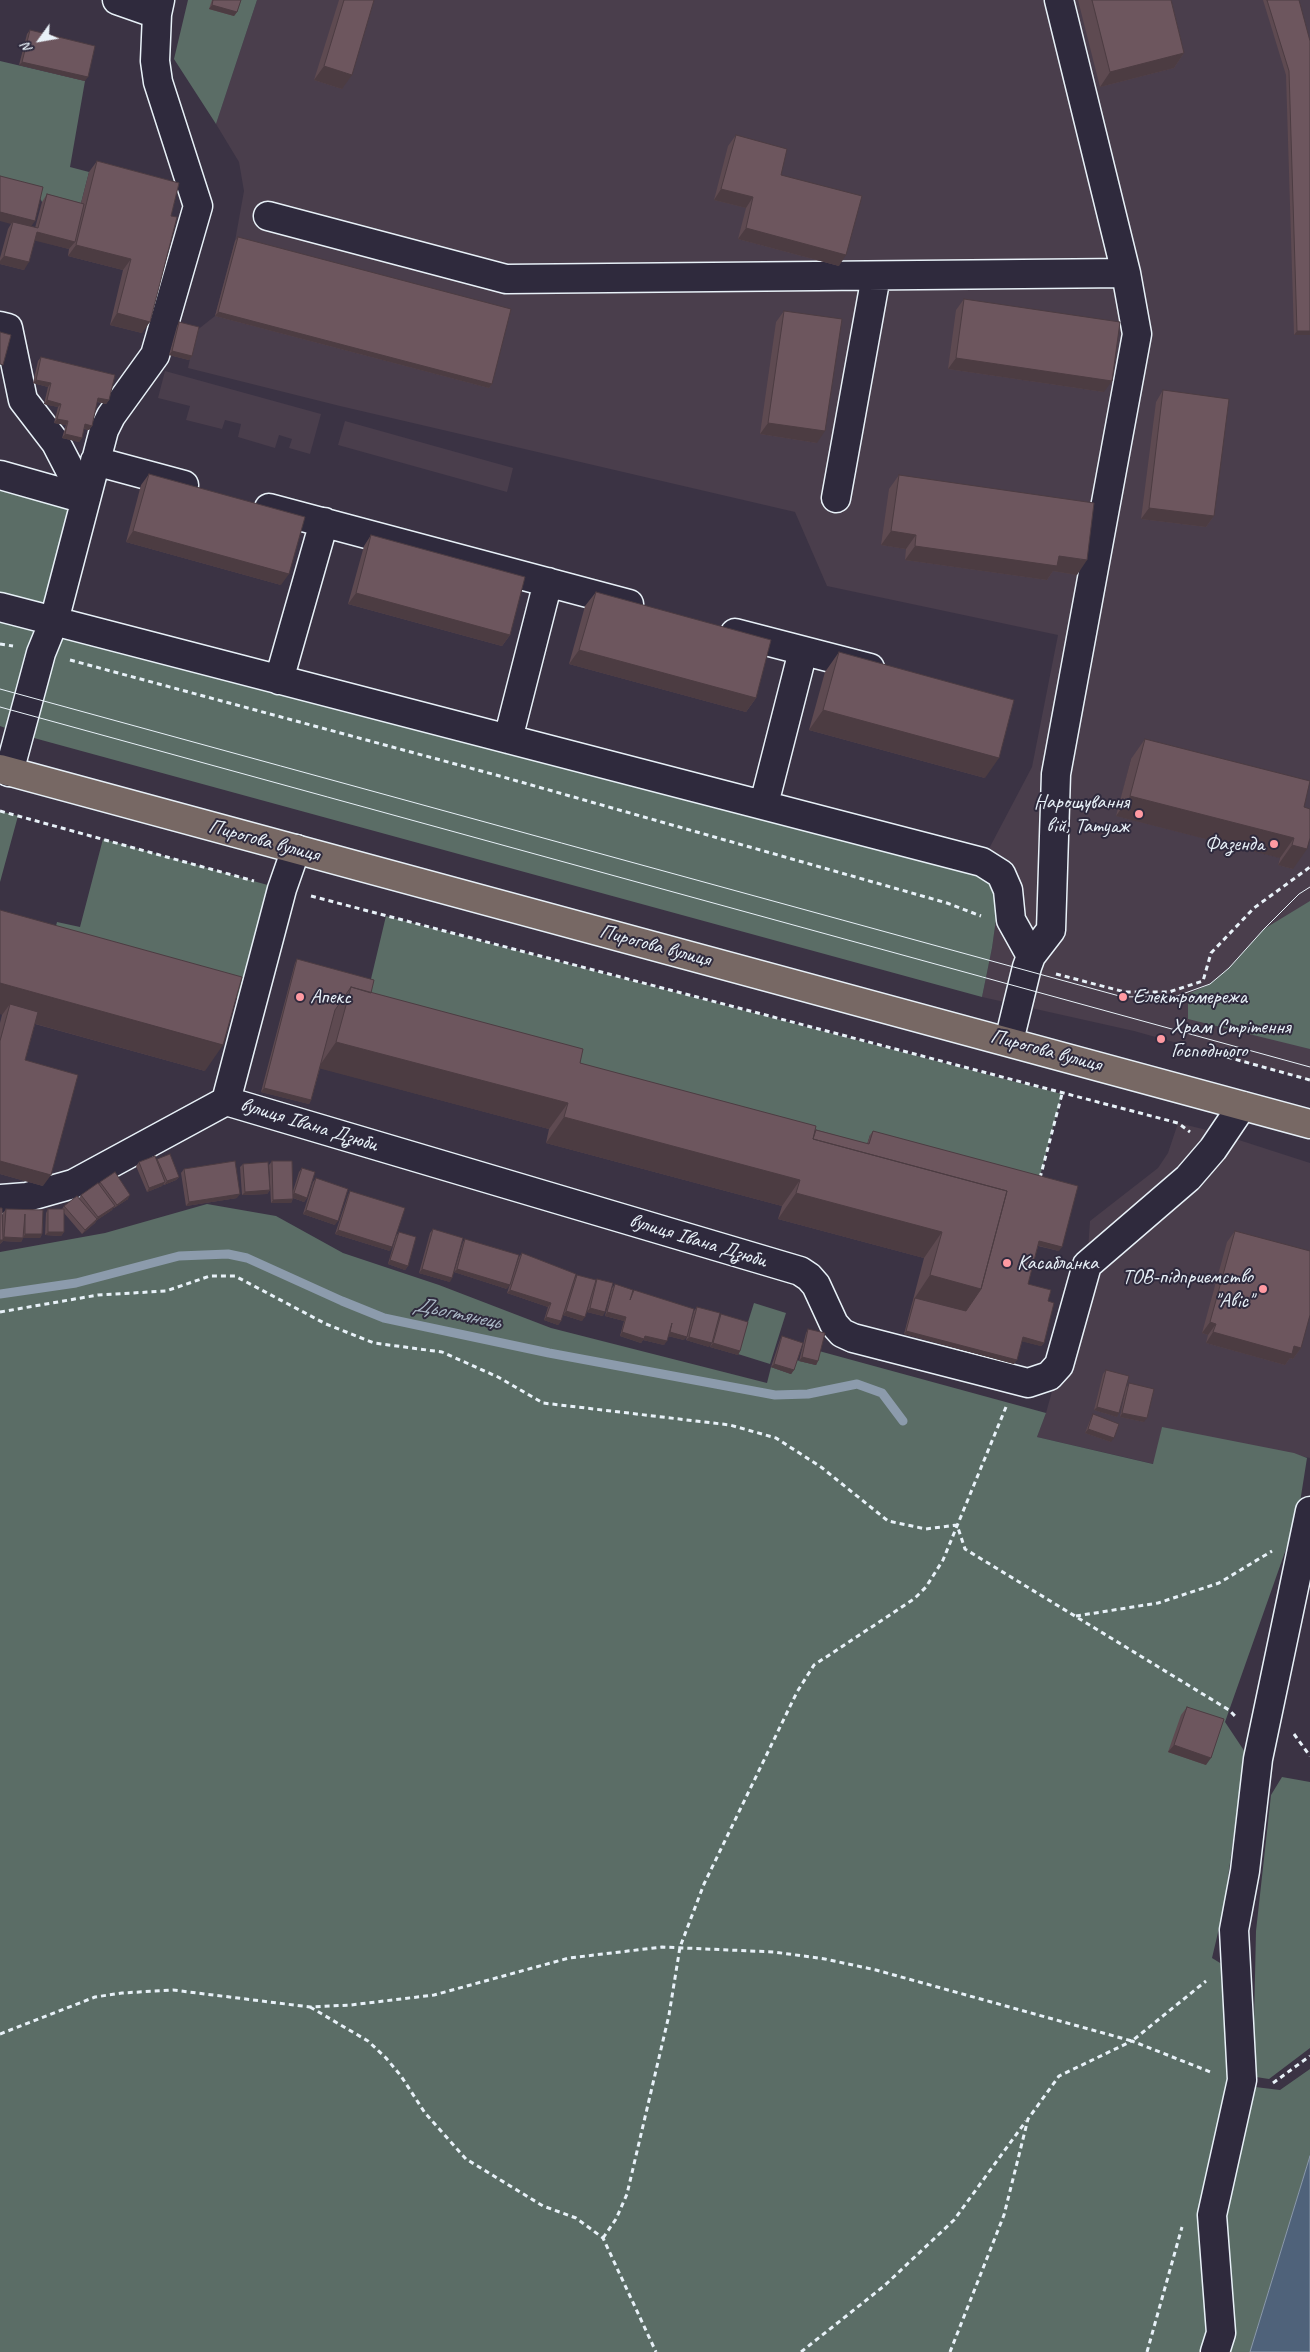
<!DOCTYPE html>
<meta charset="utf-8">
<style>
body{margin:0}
#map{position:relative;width:1310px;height:2352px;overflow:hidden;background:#3b3344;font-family:Caveat,sans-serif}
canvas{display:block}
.north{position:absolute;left:15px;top:15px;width:50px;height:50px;-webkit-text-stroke:4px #2f2a3d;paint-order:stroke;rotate:238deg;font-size:14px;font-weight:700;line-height:20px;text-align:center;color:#e8f1f8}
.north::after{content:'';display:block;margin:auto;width:18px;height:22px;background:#e8f1f8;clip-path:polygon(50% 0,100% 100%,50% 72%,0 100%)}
</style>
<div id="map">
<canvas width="1310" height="2352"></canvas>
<div class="north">N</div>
</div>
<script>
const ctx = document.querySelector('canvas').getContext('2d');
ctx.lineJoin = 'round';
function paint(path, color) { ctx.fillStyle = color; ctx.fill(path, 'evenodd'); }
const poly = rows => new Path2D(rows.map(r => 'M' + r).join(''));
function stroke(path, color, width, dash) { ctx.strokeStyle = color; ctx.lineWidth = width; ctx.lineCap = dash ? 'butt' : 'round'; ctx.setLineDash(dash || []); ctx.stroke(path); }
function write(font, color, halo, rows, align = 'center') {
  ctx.font = font + ' Caveat,sans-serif'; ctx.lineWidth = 4; ctx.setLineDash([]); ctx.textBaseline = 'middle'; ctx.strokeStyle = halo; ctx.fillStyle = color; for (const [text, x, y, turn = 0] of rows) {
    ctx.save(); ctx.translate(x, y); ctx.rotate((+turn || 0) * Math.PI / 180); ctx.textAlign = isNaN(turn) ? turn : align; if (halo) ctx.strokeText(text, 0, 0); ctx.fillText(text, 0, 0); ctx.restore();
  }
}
paint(poly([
 [257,0,1310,0,1310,1080,1134,1031,982,997,992,948,1000,891,982,862,1032,767,1058,635,827,586,795,512,340,406,188,368,196,331,215,316,235,241,244,191,239,162,216,124],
 [1131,759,1294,866,1278,865,1280,858,1117,816],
 [165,371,321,414,310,454,289,448,292,439,279,435,275,448,238,437,241,424,225,420,222,429,186,420,190,406,158,398],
 [345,421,513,468,507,492,338,445],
 [1178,1123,1211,1131,1310,1163,1310,1458,1162,1428,1154,1464,1037,1437,1046,1413,1087,1265,1090,1221,1158,1168,1168,1153]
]), '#4a3e4c');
paint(poly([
 [188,0,257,0,216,124,174,59],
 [0,61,85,81,70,167,89,172,79,211,42,202,38,194,0,185],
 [0,475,85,499,54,621,982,862,1000,891,992,948,982,997,34,738,53,624,8,729,0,726],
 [0,811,18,816,0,882],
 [103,839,282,889,255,991,224,1003,49,954,57,922,80,927],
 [1310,901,1310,1049,1188,1019,1188,994,1210,984,1229,968,1264,929],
 [386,916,1062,1094,1039,1180,870,1135,866,1148,361,1021],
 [207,1204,276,1216,343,1253,439,1285,551,1328,767,1383,771,1367,791,1374,796,1360,816,1365,819,1351,1046,1413,1037,1437,1153,1464,1162,1427,1294,1453,1307,1458,1298,1515,1225,1722,1245,1752,1224,1907,1212,1958,1225,1966,1247,2086,1280,2090,1310,2069,1310,2156,1250,2352,0,2352,0,1252,105,1233],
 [754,1303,786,1313,770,1364,738,1354],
 [1282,1777,1310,1782,1310,2048,1269,2079,1256,2077,1253,2065,1256,1931,1271,1795]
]), '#5b6d66');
const water = poly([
 [1310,2156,1310,2352,1250,2352,1310,2156]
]);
paint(water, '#4f627a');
stroke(water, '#8c9bac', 1);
stroke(poly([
 [0,1294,76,1283,179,1256,228,1254,247,1258,342,1301,384,1318,549,1353,775,1395,808,1394,857,1384,882,1393,903,1421]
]), '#8c9bac', 9);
const minor = poly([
 [117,0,157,14],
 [268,216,506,279,1126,273],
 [0,326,8,328,23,400,56,443,85,499],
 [95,461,184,485],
 [0,475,85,499],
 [836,498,876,276],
 [269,508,629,604],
 [0,607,982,862,1001,874,1008,890,1011,920,1031,956],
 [735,633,870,668],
 [279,680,324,522],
 [508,739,548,582],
 [9,772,41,653,54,621,104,430,111,416,155,355,198,206,158,82,155,61,157,14,160,0],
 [764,804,803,651],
 [1009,1041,1027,967,1031,956,1051,930,1056,774,1137,334,1126,273,1059,0],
 [226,1101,282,889,296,849],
 [0,1199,27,1197,73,1184,226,1101,800,1271,809,1277,816,1285,834,1324,842,1333,853,1338,1028,1383,1049,1376,1059,1365,1087,1265,1188,1178,1213,1149,1242,1106],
 [1215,2352,1221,2333,1212,2215,1242,2080,1234,1930,1245,1871,1258,1759,1310,1511]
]);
const major = poly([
 [0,769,1310,1124]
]);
stroke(minor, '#e8f1f8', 31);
stroke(major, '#e8f1f8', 31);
stroke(poly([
 [0,644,13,646],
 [70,660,496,775,947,903,981,916],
 [0,811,254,881],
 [311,896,1178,1123,1190,1132],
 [1056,974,1125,992,1169,992,1203,981,1211,953,1254,908,1310,867],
 [1227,1057,1310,1080],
 [1040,1178,1062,1094],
 [0,1312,98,1295,166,1291,210,1276,235,1276,326,1324,374,1343,442,1352,498,1377,543,1403,730,1425,776,1438,821,1467,888,1521,926,1529,957,1525,965,1549,1229,1710,1236,1717],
 [1076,1616,1158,1603,1219,1583,1272,1551],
 [1294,1734,1310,1756],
 [310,2007,368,2041,386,2058,401,2076,425,2113,466,2159,543,2206,576,2218,603,2238,656,2352],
 [0,2034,95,1997,122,1993,173,1990,310,2007,351,2005,434,1995,569,1958,662,1947,774,1952,825,1959,876,1970,1132,2041,1206,1981],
 [1273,2083,1310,2056],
 [603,2238,616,2219,627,2194,669,2015,680,1947,704,1884,797,1692,814,1665,914,1599,926,1587,943,1560,1006,1407],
 [801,2352,884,2286,954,2220,1026,2121],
 [950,2352,1004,2215,1028,2119,1059,2076,1132,2041,1213,2073],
 [1147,2352,1182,2227]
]), '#e8f1f8', 3, [5, 4]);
stroke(minor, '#2f2a3d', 28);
stroke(major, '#776864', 28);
stroke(poly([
 [0,689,1123,997,1177,996,1210,984,1229,968,1264,929,1299,894,1310,887],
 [0,707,1310,1067]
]), '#e8f1f8', 1);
paint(poly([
 [212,0,241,0,237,12,234,16,209,9],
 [339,0,374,0,342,89,314,80],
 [1078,0,1171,0,1184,53,1174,68,1100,87],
 [1263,0,1299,0,1310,335,1294,335,1286,75],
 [30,30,85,81,19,65,27,34],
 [736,135,781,175,839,266,738,239,746,208,714,200,728,146],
 [97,161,179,183,142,333,110,325,123,270,68,256,69,249,35,240,24,270,0,264,0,258,8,229,11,224,0,176,31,226,35,228,42,202,47,194,81,203,89,172],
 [238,237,492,384,489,388,215,316,235,241],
 [964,299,1104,392,948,369,956,310],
 [784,311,817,443,760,434,776,322],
 [179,322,192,356,189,360,169,355,177,326],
 [41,357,109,400,106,404,97,402,92,426,89,430,84,429,82,438,79,442,62,438,66,425,54,423,58,407,44,404,48,387,33,383,38,361],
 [1163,390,1214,516,1206,527,1141,519,1156,402],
 [149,474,281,585,126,542,141,485],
 [899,475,1077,575,1053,571,1047,580,905,560,906,549,881,545,889,489],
 [371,535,510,635,502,646,348,604,364,546],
 [596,592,756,698,746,712,569,664,585,606],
 [839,652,985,778,809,730,825,672],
 [1145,739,1304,807,1293,869,1278,865,1280,858,1116,816,1131,759],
 [0,910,205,1071,35,1024,25,1060,43,1186,0,1174,0,1023,2,1015],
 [297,959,371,993,580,1063,867,1144,870,1135,873,1131,1059,1251,1038,1246,1028,1284,1048,1301,1044,1343,1041,1346,1022,1341,1014,1364,904,1334,924,1258,778,1219,782,1206,546,1143,549,1129,320,1068,311,1100,309,1104,261,1092,295,963],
 [157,1159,179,1177,176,1180,164,1185,163,1184,162,1186,147,1192,136,1166,139,1162,157,1160],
 [272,1161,293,1191,299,1172,302,1168,307,1198,304,1202,293,1198,291,1203,271,1203,269,1165],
 [243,1164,270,1190,267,1194,242,1195,240,1167],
 [184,1169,237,1198,186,1206,181,1173],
 [316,1178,335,1225,303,1214,313,1182],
 [100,1182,128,1199,114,1208,113,1208,112,1210,97,1220,95,1223,82,1234,64,1213,64,1232,61,1236,45,1235,46,1213,48,1209,62,1209,64,1206,79,1198,81,1195,99,1184],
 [350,1191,390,1251,335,1234,348,1195],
 [6,1209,43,1210,42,1234,40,1238,23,1238,21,1242,3,1241,0,1244,3,1213],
 [433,1229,450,1282,419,1273,430,1233],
 [1235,1231,1301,1348,1293,1359,1290,1358,1285,1365,1206,1343,1208,1335,1202,1333,1227,1242],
 [399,1232,408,1266,405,1270,388,1264,396,1236],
 [465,1239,507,1289,454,1272,463,1242],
 [522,1253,561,1321,558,1325,544,1320,548,1307,507,1293,519,1257],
 [577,1275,596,1281,597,1279,603,1316,587,1312,590,1300,582,1321,563,1315,575,1278],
 [615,1284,632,1293,634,1290,684,1340,668,1336,664,1345,643,1340,641,1343,620,1336,624,1321,605,1316,612,1288],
 [697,1307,709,1347,686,1340,694,1311],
 [721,1314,740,1351,738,1355,710,1347,719,1318],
 [808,1329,818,1361,816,1365,799,1361,806,1333],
 [782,1336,794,1370,791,1374,771,1367,780,1340],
 [1106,1370,1127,1387,1129,1383,1144,1422,1120,1417,1125,1392,1117,1417,1094,1410,1103,1374],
 [1093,1414,1111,1442,1085,1433,1091,1418],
 [1187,1707,1206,1765,1168,1752,1181,1715]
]), '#5e4a51');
paint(poly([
 [212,5,237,12,234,16,209,9],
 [1184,53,1174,68,1100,87,1110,72],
 [22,62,88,77,85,81,19,65],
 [324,66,352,75,342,89,314,80],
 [721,189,753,197,746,208,714,200],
 [0,212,35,221,30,228,13,222,11,224,0,221],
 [746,228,846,255,839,266,738,239],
 [37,232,75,242,69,249,32,240],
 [76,245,131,259,123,270,68,256],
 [4,256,29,262,24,270,0,264,0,261],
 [218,312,492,384,489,388,215,316],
 [117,313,150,322,142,333,110,325],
 [1297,331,1310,331,1310,335,1294,335],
 [172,351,192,356,189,360,169,355],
 [956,358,1112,381,1104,392,948,369],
 [36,380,51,383,48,387,33,383],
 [98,398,109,400,106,404,96,401],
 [47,400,61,404,58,407,44,404],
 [57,419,68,421,66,425,54,423],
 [768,423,825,431,817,443,760,434],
 [85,424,92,426,89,430,83,428],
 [65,434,82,438,79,442,62,438],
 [1149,508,1214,516,1206,527,1141,519],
 [133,531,289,574,281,585,126,542],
 [891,531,916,535,906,549,881,545],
 [915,546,1059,556,1087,560,1077,575,1053,571,1047,580,905,560],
 [356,593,510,635,502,646,348,604],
 [579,650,756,698,746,712,569,664],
 [823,710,999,758,985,778,809,730],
 [1130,796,1294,838,1280,858,1116,816],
 [1292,845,1307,849,1293,869,1278,865],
 [0,983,223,1045,205,1071,7,1016,10,1004,2,1015,0,1014],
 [336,1042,568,1103,549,1129,318,1068],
 [264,1088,311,1100,309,1104,261,1092],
 [564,1117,800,1180,782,1206,546,1143],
 [0,1161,51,1175,43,1186,0,1174],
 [179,1177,176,1180,164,1185,167,1181],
 [165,1182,162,1186,147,1192,149,1188],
 [270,1190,267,1194,242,1195,245,1192],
 [294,1193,307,1198,304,1202,291,1197],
 [796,1193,942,1232,924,1258,778,1219],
 [240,1194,237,1198,186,1206,189,1202],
 [130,1195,128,1199,114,1208,117,1205],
 [293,1199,291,1203,271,1203,273,1200],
 [115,1206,112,1210,97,1220,95,1223,82,1234,85,1230,95,1221,98,1217],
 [306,1210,338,1221,335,1225,303,1214],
 [338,1230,392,1247,390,1251,335,1234],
 [48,1232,64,1232,61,1236,45,1235],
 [25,1234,42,1234,40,1238,23,1238],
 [4,1237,23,1238,21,1242,3,1241,0,1244,0,1240,2,1240],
 [1039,1241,1062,1247,1059,1251,1036,1245],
 [390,1260,408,1266,405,1270,388,1264],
 [422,1269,452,1278,450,1282,419,1273],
 [457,1269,510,1285,507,1289,454,1272],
 [930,1275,981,1289,963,1315,915,1298,912,1302],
 [510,1290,551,1303,548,1307,507,1293],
 [590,1308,605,1312,603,1316,587,1312],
 [566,1311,585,1317,582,1321,563,1315],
 [607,1312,626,1317,624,1321,605,1316],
 [546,1317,561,1321,558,1325,544,1320],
 [1210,1322,1216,1324,1208,1335,1202,1333],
 [906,1331,1017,1360,1014,1364,904,1334],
 [622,1332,645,1336,667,1341,664,1345,643,1340,641,1343,620,1336],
 [670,1332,687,1337,684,1340,668,1336],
 [1213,1332,1294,1346,1301,1348,1293,1359,1290,1358,1285,1365,1206,1343],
 [689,1337,712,1343,709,1347,686,1340],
 [1023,1337,1044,1343,1041,1346,1020,1341],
 [713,1343,740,1351,738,1355,710,1347],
 [802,1357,818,1361,816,1365,799,1361],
 [774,1364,794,1370,791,1374,771,1367],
 [1097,1407,1119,1413,1117,1417,1094,1410],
 [1122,1413,1147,1418,1144,1422,1120,1417],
 [1088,1429,1114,1438,1111,1442,1085,1433],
 [1174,1745,1211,1758,1206,1765,1168,1752]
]), '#4c3c42');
const building = poly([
 [213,0,241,0,237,12,212,5,213,0],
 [344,0,374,0,352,75,324,66,344,0],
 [1092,0,1171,0,1184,53,1110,72,1092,0],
 [1267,0,1299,0,1310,41,1310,331,1297,331,1289,71,1267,0],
 [30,30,95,46,88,77,22,62,30,30],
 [736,135,787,149,781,175,862,196,846,255,746,228,753,197,721,189,736,135],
 [97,161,179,183,171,216,177,217,150,322,117,313,131,259,76,245,97,161],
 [0,176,43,187,35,221,0,212,0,176],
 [47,194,84,204,75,242,37,232,29,262,4,256,13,222,38,228,47,194],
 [238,237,511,309,492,384,218,312,238,237],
 [964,299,1120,322,1112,381,956,358,964,299],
 [784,311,842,319,825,431,768,423,784,311],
 [179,322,199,327,192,356,172,351,179,322],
 [0,332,11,335,3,365,0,364,0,332],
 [41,357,115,375,109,400,98,398,92,426,85,424,82,438,65,434,68,421,57,419,61,404,47,400,51,383,36,380,41,357],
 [1163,390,1229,399,1214,516,1149,508,1163,390],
 [149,474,305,517,289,574,133,531,149,474],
 [899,475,1094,503,1087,560,1059,556,1057,566,915,546,916,535,891,531,899,475],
 [371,535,525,577,510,635,356,593,371,535],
 [596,592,771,640,756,698,579,650,596,592],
 [839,652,1014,700,999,758,823,710,839,652],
 [1145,739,1310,781,1304,807,1310,809,1310,838,1307,849,1292,845,1294,838,1130,796,1145,739],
 [0,910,242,977,223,1045,0,983,0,910],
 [297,959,374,980,371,993,351,987,335,1010,311,1100,264,1088,297,959],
 [351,987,583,1049,580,1063,816,1126,813,1139,1007,1191,981,1289,930,1275,942,1232,796,1193,800,1180,564,1117,568,1103,336,1042,351,987],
 [10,1004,38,1012,25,1060,78,1075,51,1175,0,1161,0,1041,10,1004],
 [816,1130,869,1144,873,1131,1078,1186,1062,1247,1039,1241,1028,1284,1051,1290,1048,1301,1054,1303,1044,1343,1023,1337,1017,1360,906,1331,915,1298,966,1311,981,1289,1007,1191,813,1139,816,1130],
 [170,1154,179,1177,167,1181,157,1159,170,1154],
 [155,1156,165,1182,149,1188,139,1162,155,1156],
 [235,1161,240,1194,189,1202,184,1169,235,1161],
 [272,1161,292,1161,293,1199,273,1200,272,1161],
 [268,1162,270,1190,245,1192,243,1164,268,1162],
 [302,1168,315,1172,307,1198,294,1193,302,1168],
 [115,1172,130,1195,117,1205,100,1182,115,1172],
 [316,1178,348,1189,338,1221,306,1210,316,1178],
 [98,1183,115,1206,98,1217,81,1195,98,1183],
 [350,1191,405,1208,392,1247,338,1230,350,1191],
 [77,1196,97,1219,85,1230,64,1206,77,1196],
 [0,1208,2,1208,3,1240,0,1240,0,1208],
 [6,1209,43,1210,42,1234,25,1234,25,1214,23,1238,4,1237,6,1209],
 [48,1209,64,1209,64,1232,48,1232,48,1209],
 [433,1229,463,1238,452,1278,422,1269,433,1229],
 [1235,1231,1310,1251,1310,1315,1301,1348,1294,1346,1292,1354,1213,1332,1216,1324,1210,1322,1235,1231],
 [399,1232,416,1237,408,1266,390,1260,399,1232],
 [465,1239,519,1255,510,1285,457,1269,465,1239],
 [522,1253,576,1274,561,1321,546,1317,551,1303,510,1290,522,1253],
 [577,1275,596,1280,585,1317,566,1311,577,1275],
 [597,1279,613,1283,605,1312,590,1308,597,1279],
 [615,1284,633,1290,630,1300,634,1290,694,1309,687,1337,670,1332,672,1323,667,1341,645,1336,644,1339,622,1332,626,1317,607,1312,615,1284],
 [697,1307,720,1313,712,1343,689,1337,697,1307],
 [721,1314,748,1322,740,1351,713,1343,721,1314],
 [808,1329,825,1333,818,1361,802,1357,808,1329],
 [782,1336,803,1343,794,1370,774,1364,782,1336],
 [1106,1370,1129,1376,1119,1413,1097,1407,1106,1370],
 [1129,1383,1154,1389,1147,1418,1122,1413,1129,1383],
 [1093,1414,1119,1424,1114,1438,1088,1429,1093,1414],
 [1187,1707,1224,1719,1211,1758,1174,1745,1187,1707]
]);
paint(building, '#6d565e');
stroke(building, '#4c3c42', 1);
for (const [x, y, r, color] of [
 [1139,814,5,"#ff9aa2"],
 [1274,844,5,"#ff9aa2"],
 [300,997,5,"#ff9aa2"],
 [1123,997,5,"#ff9aa2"],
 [1161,1039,5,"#ff9aa2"],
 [1007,1263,5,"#ff9aa2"],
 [1263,1289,5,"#ff9aa2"]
]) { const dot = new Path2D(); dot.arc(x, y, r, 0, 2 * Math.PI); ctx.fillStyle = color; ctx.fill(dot); stroke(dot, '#2f2a3d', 2); }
write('21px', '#e8f1f8', '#2f2a3d', [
 ["Нарощування",1129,802,"right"],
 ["вій, Татуаж",1129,826,"right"],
 ["Фазенда",1264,844,"right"],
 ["Апекс",310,997],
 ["Електромережа",1133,997],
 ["Храм Стрітення",1171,1027],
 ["Господнього",1171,1051],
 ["Касабланка",1017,1263],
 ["ТОВ-підприємство",1253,1277,"right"],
 ["\"Авіс\"",1253,1301,"right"]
], 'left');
write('21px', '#e8f1f8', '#2f2a3d', [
 ["Пирогова вулиця",264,841,15],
 ["Пирогова вулиця",655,946,15],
 ["Пирогова вулиця",1046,1051,15],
 ["вулиця Івана Дзюби",309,1125,17],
 ["вулиця Івана Дзюби",698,1241,17]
]);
write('italic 22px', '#abb8c6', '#2f2a3d', [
 ["Дьогтянець",457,1314,12]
]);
</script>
